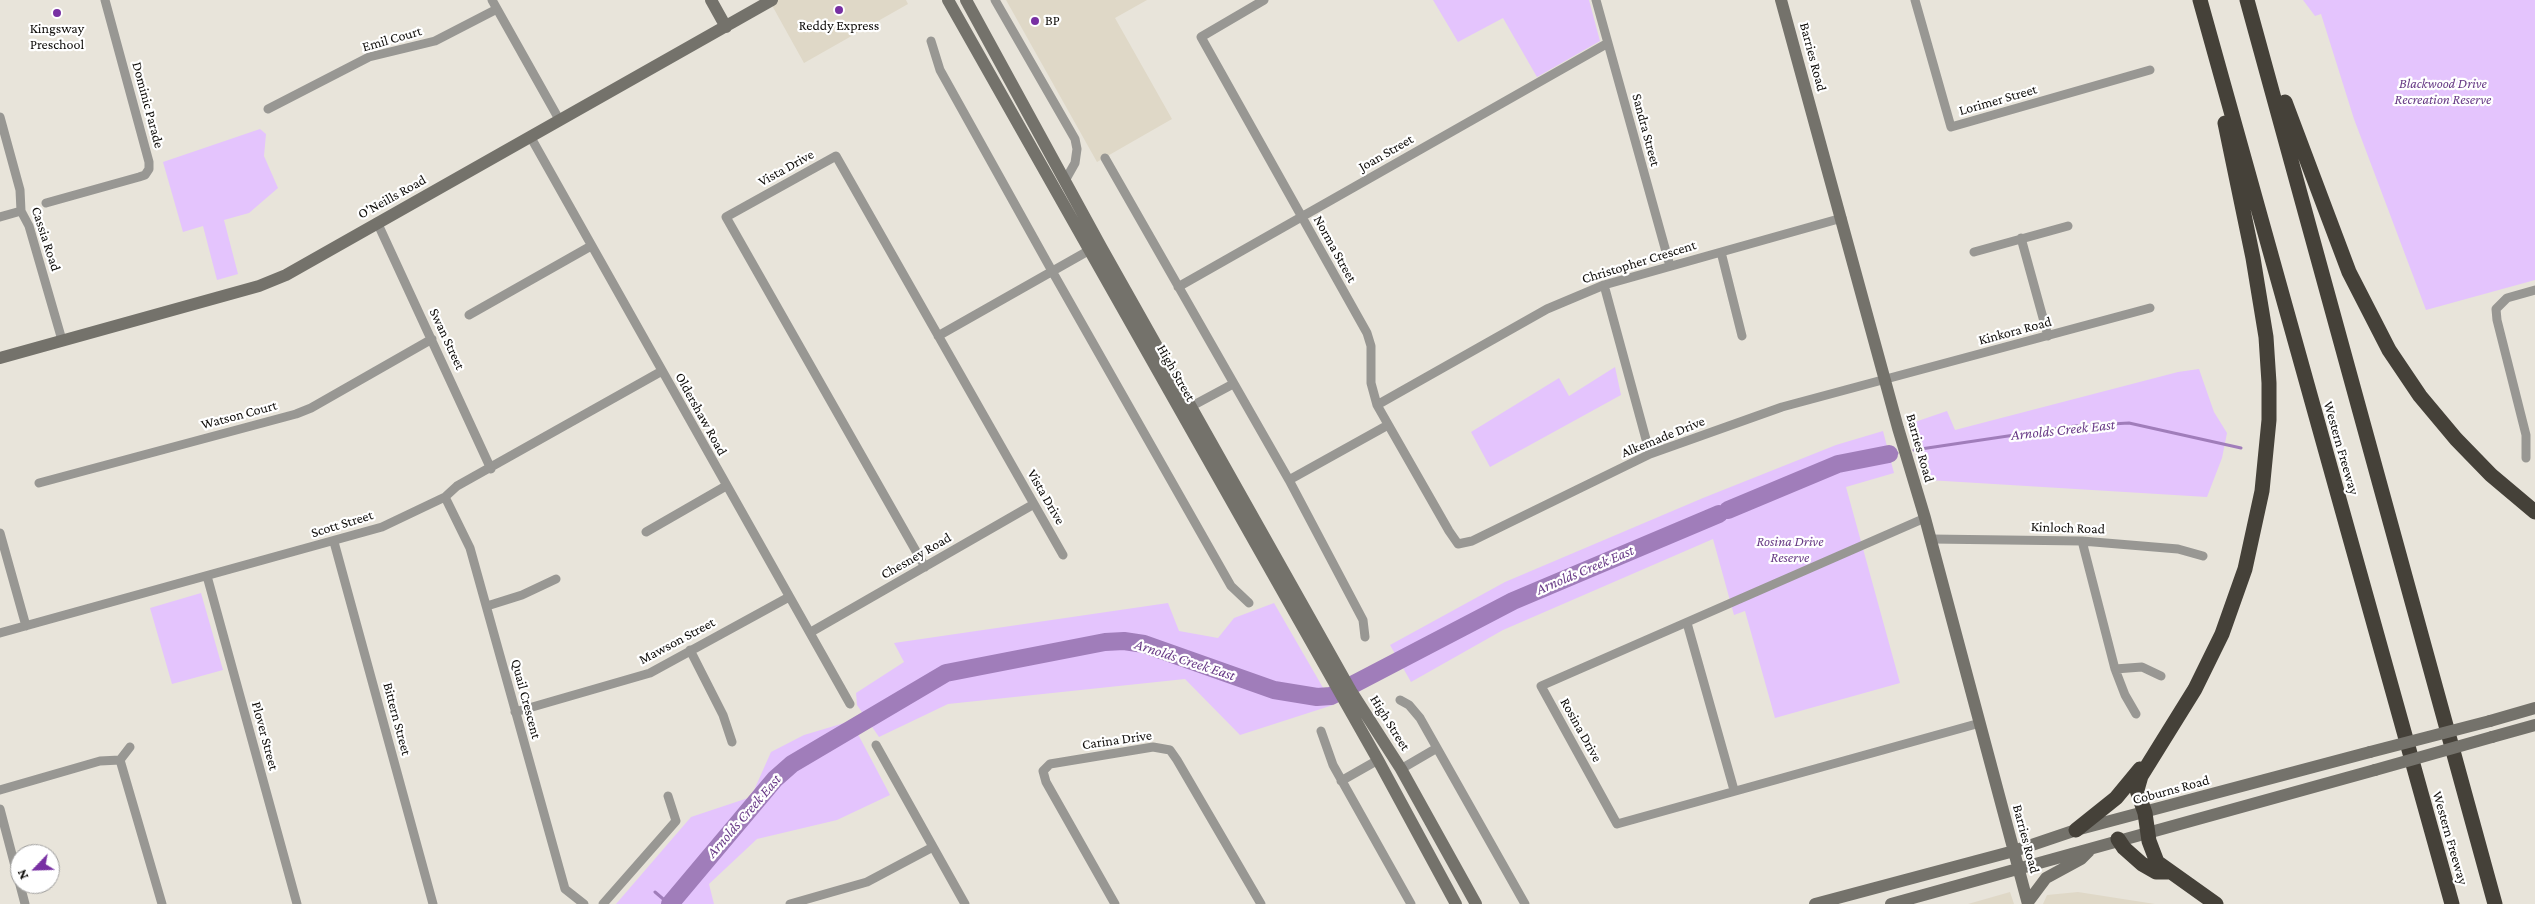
<!DOCTYPE html>
<style>
body{margin:0}
#map{position:relative;width:2535px;height:904px;overflow:hidden;background:#e8e4da;font-family:"Crimson Pro",serif}
canvas{display:block}
.north{position:absolute;left:10px;top:844px;width:50px;height:50px;box-sizing:border-box;background:#fff;border:1px solid #9f9e9d;border-radius:50%;rotate:246deg;font-size:14px;font-weight:700;line-height:20px;text-align:center;color:#0f0d0a}
.north::after{content:'';display:block;margin:auto;width:18px;height:22px;background:#7830a3;clip-path:polygon(50% 0,100% 100%,50% 72%,0 100%)}
</style>
<div id="map">
<canvas width="2535" height="904"></canvas>
<div class="north">N</div>
</div>
<script>
const ctx = document.querySelector('canvas').getContext('2d');
ctx.lineJoin = 'round';
function paint(path, color) { ctx.fillStyle = color; ctx.fill(path, 'evenodd'); }
const poly = rows => new Path2D(rows.map(r => 'M' + r).join(''));
function stroke(path, color, width, dash) { ctx.strokeStyle = color; ctx.lineWidth = width; ctx.lineCap = dash ? 'butt' : 'round'; ctx.setLineDash(dash || []); ctx.stroke(path); }
function write(font, color, halo, rows, align = 'center') {
  ctx.font = font + ' "Crimson Pro",serif'; ctx.lineWidth = 4.5; ctx.setLineDash([]); ctx.textBaseline = 'middle'; ctx.strokeStyle = halo; ctx.fillStyle = color; for (const [text, x, y, turn = 0] of rows) {
    ctx.save(); ctx.translate(x, y); ctx.rotate((+turn || 0) * Math.PI / 180); ctx.textAlign = isNaN(turn) ? turn : align; if (halo) ctx.strokeText(text, 0, 0); ctx.fillText(text, 0, 0); ctx.restore();
  }
}
paint(poly([
 [769,0,906,0,908,4,804,63],
 [1006,0,1147,0,1115,18,1172,119,1097,162],
 [2010,892,2014,904,1968,904],
 [2078,892,2155,904,2043,904,2047,895]
]), '#dfd8c7');
paint(poly([
 [1433,0,1589,0,1600,41,1537,77,1503,18,1458,42],
 [2303,0,2535,0,2535,280,2426,310,2354,119,2321,14,2315,16],
 [260,129,266,134,264,156,278,188,249,213,224,220,238,274,217,280,203,226,183,232,163,162],
 [1615,367,1621,395,1490,467,1471,432,1559,378,1569,396],
 [2199,369,2214,412,2227,433,2222,458,2207,497,1928,480,1912,423,1947,411,1955,430,2178,372],
 [1883,431,1894,473,1846,487,1900,683,1775,718,1745,611,1734,615,1713,539,1503,630,1411,682,1390,645,1505,582,1703,498,1836,445],
 [201,593,223,670,172,684,150,608],
 [1168,603,1179,631,1218,638,1234,618,1274,603,1333,705,1240,735,1185,679,948,704,879,737,857,705,856,693,904,662,894,643],
 [851,721,890,795,837,820,757,839,709,884,714,904,616,904,691,817,751,797,771,752,804,735]
]), '#e4c4fd');
stroke(poly([
 [1914,450,2075,426,2129,423,2241,448],
 [1889,454,1897,453],
 [655,892,669,904]
]), '#a07dba', 3);
stroke(poly([
 [1728,510,1838,464,1889,454],
 [670,904,775,779,792,764,946,673,1105,642,1124,641,1144,644,1274,690,1317,697,1331,696,1513,601,1719,514]
]), '#a07dba', 18);
stroke(poly([
 [492,0,560,121],
 [995,0,1075,139,1077,149,1075,163,1066,179],
 [1264,0,1201,37,1367,333,1371,346,1371,383,1377,405,1449,531,1458,544,1472,541,1650,454,1782,407,2150,308],
 [1596,0,1670,266],
 [1915,0,1951,127,2150,70],
 [931,41,940,70,1052,271,1231,586,1249,603],
 [268,109,369,57,435,41,497,9],
 [0,117,20,190,21,211,29,226,62,340],
 [530,136,850,704],
 [1105,158,1289,480,1363,620,1365,637],
 [46,203,139,177,145,175,149,169,149,162,105,0],
 [0,217,21,211],
 [377,222,491,469],
 [2021,238,2048,336],
 [1721,252,1742,336],
 [1974,252,2068,226],
 [1604,285,1650,454],
 [1178,287,1608,43],
 [469,315,591,246],
 [938,336,1088,251],
 [1377,405,1547,309,1604,285,1842,218],
 [1192,406,1233,384],
 [2526,458,2526,435,2497,320,2496,309,2507,298,2535,290],
 [1289,480,1388,425],
 [39,483,296,414,311,408,432,339],
 [445,497,470,548,565,889,584,904],
 [1925,518,1541,686,1617,824,1980,723],
 [646,532,726,486],
 [0,533,26,626],
 [1931,539,2082,541,2178,549,2203,556],
 [2082,541,2115,669,2125,695,2136,714],
 [334,542,433,904],
 [925,567,726,217,836,156,1063,555],
 [207,576,297,904],
 [487,606,522,595,556,579],
 [1687,623,1734,790],
 [811,632,1034,504],
 [0,633,382,527,445,497,457,486,662,371],
 [690,650,723,715,732,742],
 [2115,669,2142,667,2161,676],
 [1400,700,1409,705,1420,718,1525,904],
 [515,712,650,673,789,597],
 [1321,731,1333,765,1411,904],
 [876,745,965,904],
 [120,760,130,747],
 [1401,769,1437,748],
 [1341,781,1378,760],
 [0,790,100,761,120,760,162,904],
 [0,809,25,904],
 [603,904,676,821,668,796],
 [790,904,867,882,931,848],
 [1115,904,1046,782,1043,771,1050,764,1153,747,1170,750,1177,760,1261,904]
]), '#989793', 9);
stroke(poly([
 [711,0,726,27],
 [948,0,1378,760,1456,904],
 [966,0,1101,247,1351,691,1401,769,1476,904],
 [1781,0,1898,428,1925,518,2028,904],
 [0,358,259,286,286,275,772,0],
 [2490,721,2535,708],
 [2492,737,2535,725],
 [2028,902,2046,878,2081,859,2089,851],
 [1815,904,2014,851,2076,830,2370,752],
 [1891,904,2375,770]
]), '#74726b', 12);
stroke(poly([
 [2200,0,2452,904],
 [2247,0,2495,904],
 [2285,102,2349,272,2389,350,2420,396,2456,439,2491,475,2535,512],
 [2076,830,2116,798,2140,769],
 [2118,839,2124,848,2142,864,2156,872,2168,872],
 [2216,904,2157,862,2149,841,2145,813,2137,790,2141,776,2195,689,2222,634,2245,569,2262,491,2269,420,2269,383,2266,337,2253,258,2225,123]
]), '#454139', 15);
stroke(poly([
 [2370,752,2490,721],
 [2375,770,2492,737]
]), '#74726b', 12);
for (const [x, y, r, color] of [
 [839,10,5,"#7830a3"],
 [57,13,5,"#7830a3"],
 [1035,21,5,"#7830a3"]
]) { const dot = new Path2D(); dot.arc(x, y, r, 0, 2 * Math.PI); ctx.fillStyle = color; ctx.fill(dot); stroke(dot, '#fff', 2); }
write('14px', '#0f0d0a', '#fff', [
 ["BP",1045,21,"left"],
 ["Reddy Express",839,26],
 ["Kingsway",57,29],
 ["Preschool",57,45]
]);
write('14px', '#0f0d0a', '#fff', [
 ["Emil Court",392,39,-16],
 ["Barries Road",1813,57,75],
 ["Lorimer Street",1998,100,-16],
 ["Dominic Parade",148,105,75],
 ["Sandra Street",1646,130,75],
 ["Joan Street",1386,153,-30],
 ["Vista Drive",786,168,-29],
 ["O'Neills Road",392,197,-29],
 ["Cassia Road",46,239,72],
 ["Norma Street",1335,249,61],
 ["Christopher Crescent",1639,262,-17],
 ["Kinkora Road",2015,331,-15],
 ["Swan Street",447,339,65],
 ["High Street",1176,373,60],
 ["Oldershaw Road",701,414,61],
 ["Watson Court",239,415,-15],
 ["Alkemade Drive",1663,437,-22],
 ["Barries Road",1920,448,74],
 ["Western Freeway",2341,448,74],
 ["Vista Drive",1046,497,60],
 ["Scott Street",342,524,-17],
 ["Kinloch Road",2068,528,2],
 ["Chesney Road",916,556,-30],
 ["Mawson Street",677,641,-28],
 ["Quail Crescent",526,699,75],
 ["Bittern Street",397,719,75],
 ["High Street",1390,723,58],
 ["Rosina Drive",1581,730,61],
 ["Plover Street",265,736,75],
 ["Carina Drive",1117,740,-8],
 ["Coburns Road",2171,790,-15],
 ["Western Freeway",2450,838,74],
 ["Barries Road",2026,839,75]
]);
write('italic 14px', '#673a85', '#fff', [
 ["Blackwood Drive",2443,84],
 ["Recreation Reserve",2443,100],
 ["Rosina Drive",1790,542],
 ["Reserve",1790,558]
]);
write('italic 15px', '#6a3c88', '#fff', [
 ["Arnolds Creek East",2063,430,-6],
 ["Arnolds Creek East",1585,570,-23],
 ["Arnolds Creek East",1185,660,18],
 ["Arnolds Creek East",744,816,-49]
]);
</script>
